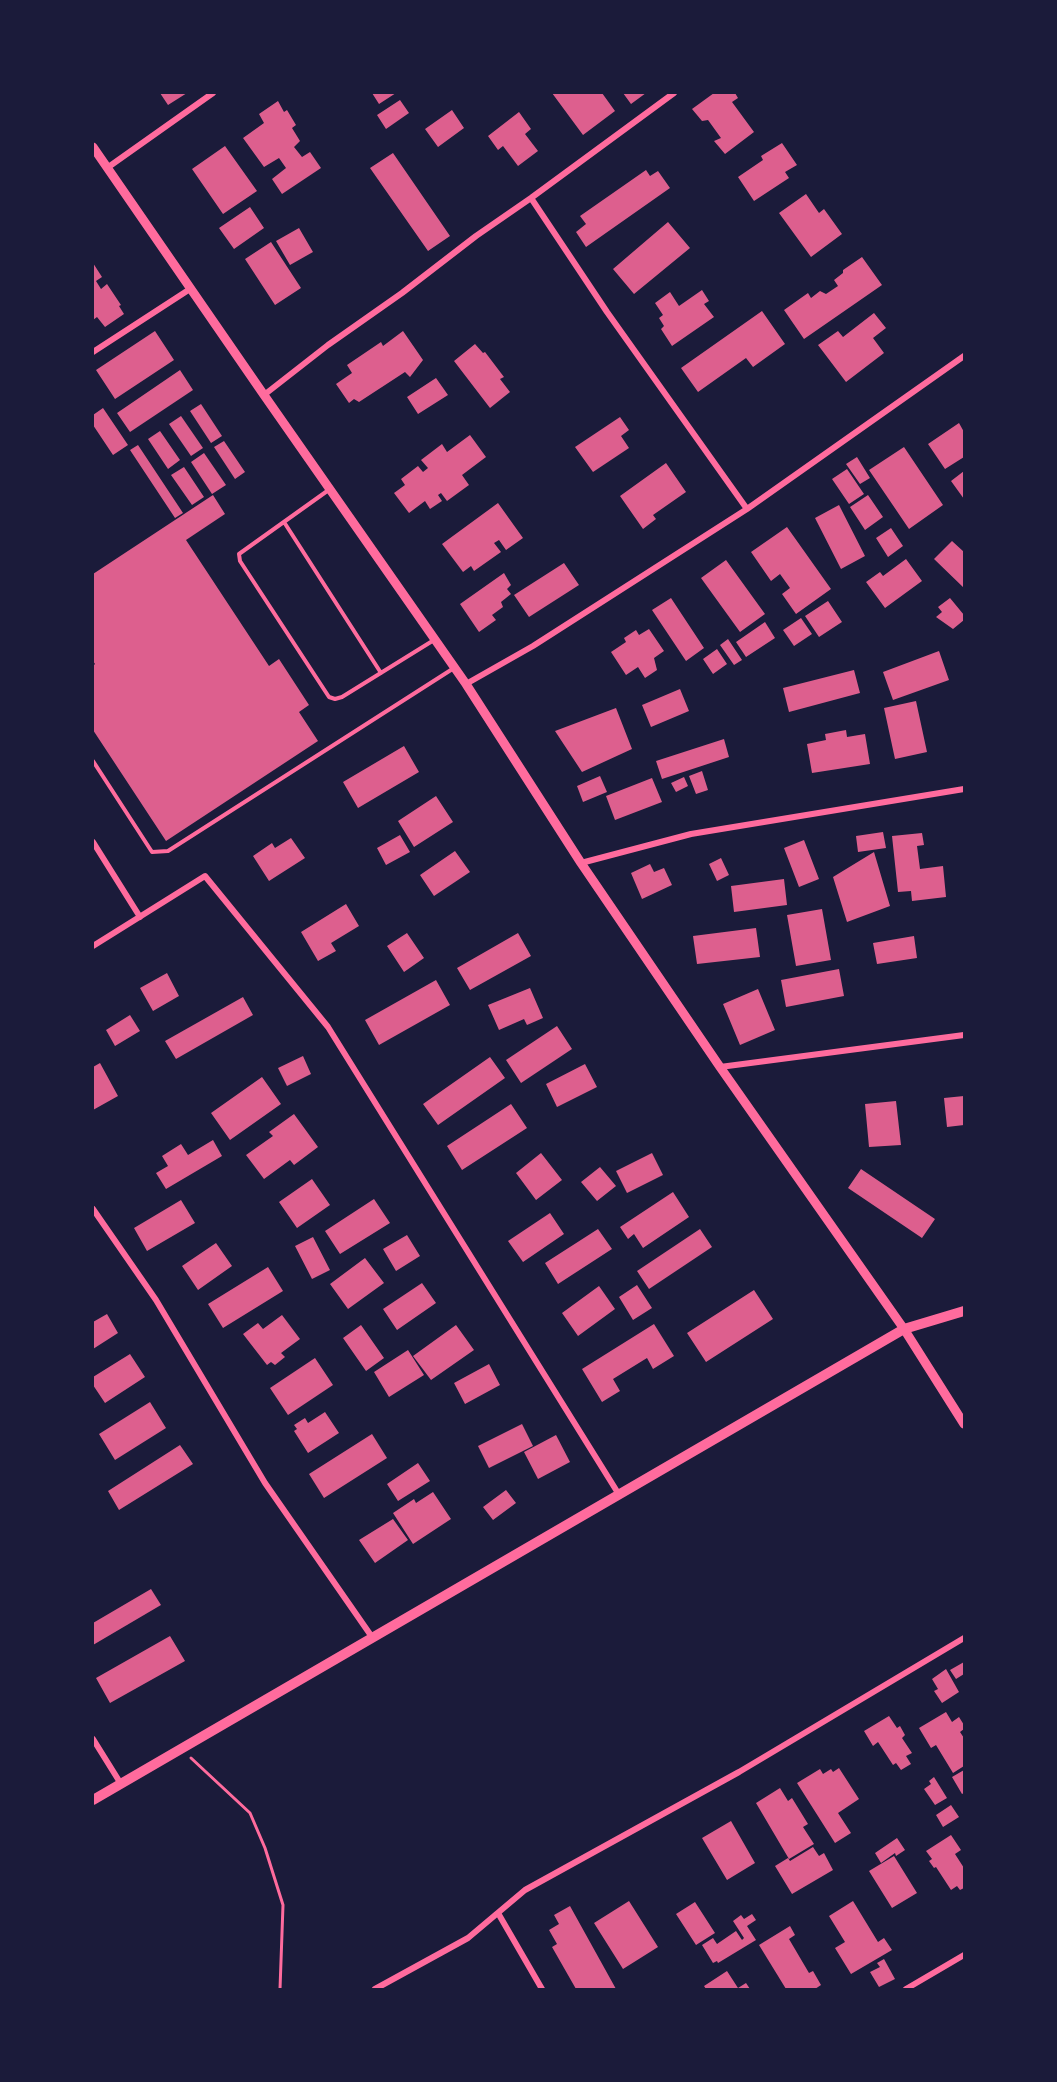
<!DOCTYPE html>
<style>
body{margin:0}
#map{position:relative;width:1057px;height:2082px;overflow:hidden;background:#1b1b3a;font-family:"Space Grotesk",sans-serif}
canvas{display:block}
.frame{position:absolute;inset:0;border:94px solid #1b1b3a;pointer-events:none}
</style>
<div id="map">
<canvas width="1057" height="2082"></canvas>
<div class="frame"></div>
</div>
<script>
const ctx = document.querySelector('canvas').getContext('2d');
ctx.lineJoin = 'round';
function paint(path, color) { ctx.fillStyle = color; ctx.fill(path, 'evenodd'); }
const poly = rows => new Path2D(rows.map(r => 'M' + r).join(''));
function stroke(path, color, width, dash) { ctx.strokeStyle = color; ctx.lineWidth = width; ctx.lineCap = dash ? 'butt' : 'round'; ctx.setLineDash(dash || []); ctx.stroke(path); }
paint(poly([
 [160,93,187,93,168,105],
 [372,93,396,93,379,104],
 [552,93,602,93,615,111,583,135],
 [623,93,646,93,631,104],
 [714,93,735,93,738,98,732,102,754,132,725,154,714,141,721,138,708,120,702,121,692,109],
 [400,100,409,113,386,129,377,115],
 [278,101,284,112,287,110,296,125,292,128,300,141,294,147,302,157,310,152,321,168,282,194,272,179,286,168,279,158,264,167,243,138,264,123,259,114],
 [452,110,464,128,438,147,425,129],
 [519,112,531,129,525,134,538,151,518,166,503,146,498,150,488,136],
 [782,143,797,165,785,172,789,178,754,201,738,177,763,160,761,156],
 [225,146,257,191,223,214,192,169],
 [393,153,450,236,428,251,370,168],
 [646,170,650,176,658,171,670,188,586,247,576,232,586,224,580,216],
 [806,194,819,213,824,209,842,234,811,257,779,213],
 [250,207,264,228,234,249,219,228],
 [668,222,690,248,634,294,613,269],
 [299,228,313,252,290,265,276,241],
 [271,242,301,288,275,305,245,259],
 [862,257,882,285,804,339,784,310,808,293,811,298,820,291,826,294,838,286,834,280,843,273,843,270],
 [93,263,102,277,96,281,101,289,107,284,121,305,119,306,124,314,105,327,97,317,93,320],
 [702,290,709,301,704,304,714,317,672,346,661,329,664,326,659,318,663,315,655,303,670,292,679,306],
 [762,311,785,344,753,367,746,358,698,392,681,368],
 [874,313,886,328,873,338,884,353,846,382,818,345,838,331,843,337],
 [155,331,174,360,115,399,96,370],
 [403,331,423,360,410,377,405,372,359,402,354,399,349,403,336,384,352,373,347,365,381,342,383,346],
 [475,344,483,353,485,352,504,377,500,379,510,392,490,408,454,361],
 [180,370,193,390,130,432,117,413],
 [436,378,448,395,418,414,407,397],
 [201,404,222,436,211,443,190,411],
 [103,408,128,445,113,455,93,425,93,415],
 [181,416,203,448,191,456,169,424],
 [620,417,629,430,621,436,629,448,593,472,575,447],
 [959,423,964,432,964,457,945,469,928,444],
 [160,431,180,460,168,469,148,439],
 [470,435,486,457,462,475,469,485,447,501,441,493,438,495,442,501,430,509,425,501,409,513,394,493,405,485,401,479,418,466,423,472,428,468,421,460,442,444,447,452],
 [224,441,245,472,235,479,214,447],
 [138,445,183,513,175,518,130,450],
 [904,447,943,505,909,529,869,470],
 [204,453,226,485,212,494,191,462],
 [857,457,870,478,860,484,846,464],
 [666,463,686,492,653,515,656,519,643,529,620,496],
 [184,467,204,497,192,505,171,475],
 [847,469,864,494,849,504,832,479],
 [964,471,964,499,951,481],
 [213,495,225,514,186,540,269,666,279,659,309,705,299,712,318,741,166,841,93,730,93,666,95,664,93,661,93,574],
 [868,495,883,517,865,530,850,507],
 [498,503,523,538,506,550,499,540,494,543,501,552,474,571,471,566,463,572,442,544],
 [839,505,865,556,841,569,815,518],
 [787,527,831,589,796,614,782,594,790,588,780,574,771,581,751,552],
 [891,528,903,546,888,557,876,538],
 [952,541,964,552,964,588,934,559],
 [906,559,922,581,885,608,866,582,880,572,883,576],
 [726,560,765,614,740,632,701,578],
 [564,563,579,585,529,617,514,595],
 [504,573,511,585,507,589,511,594,501,602,503,607,492,615,496,620,479,632,460,604],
 [671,598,704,648,686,661,652,610],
 [950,598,964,615,964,620,953,629,936,617,942,612,938,607],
 [828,601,842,622,819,637,805,616],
 [801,618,812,634,794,646,783,630],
 [765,622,775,638,746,657,736,642],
 [649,629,664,651,654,658,657,670,645,678,638,667,626,675,611,652,626,642,624,638,636,630,639,635],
 [728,639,742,660,734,665,720,645],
 [717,649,727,664,713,674,703,659],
 [939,651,949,680,893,700,883,672],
 [854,670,860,693,789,712,783,688],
 [680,689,689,711,651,727,642,705],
 [916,701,927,752,895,759,884,708],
 [616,708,632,749,582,772,555,731],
 [846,730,847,737,865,734,870,764,812,773,807,744,826,740,825,734],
 [724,739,729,757,662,779,656,761],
 [404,746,419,772,358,808,343,782],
 [702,771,708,790,696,794,689,776],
 [600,776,607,792,583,802,577,786],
 [684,777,688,786,676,792,671,783],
 [652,778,662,802,615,820,606,796],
 [436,796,453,822,414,847,398,821],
 [883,832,886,848,858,852,856,836],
 [922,833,924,845,917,846,920,869,943,866,946,897,912,901,911,891,898,892,892,836],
 [400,835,410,852,386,865,377,848],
 [291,838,305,858,269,881,253,856,272,843,275,848],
 [804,840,819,879,799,887,784,848],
 [455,851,470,872,434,896,420,875],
 [874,852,890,906,847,922,833,877],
 [721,858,729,875,717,881,709,864],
 [650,864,654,872,664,868,672,885,642,899,631,873],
 [784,879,787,905,734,912,731,886],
 [346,904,359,926,331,943,336,951,318,961,301,932],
 [822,909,831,960,796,966,787,915],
 [756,928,760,957,697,964,693,936],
 [407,933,424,958,404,972,387,946],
 [518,933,531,956,470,990,457,968],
 [914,936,917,958,877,964,873,943],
 [839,969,844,996,786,1007,781,980],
 [167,973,179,996,153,1011,140,988],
 [436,980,450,1005,379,1045,365,1020],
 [530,988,543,1018,527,1025,524,1019,499,1030,488,1005],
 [758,989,775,1030,740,1045,723,1004],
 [243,997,253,1015,176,1059,165,1041],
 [130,1015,140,1031,115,1046,106,1030],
 [557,1026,572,1049,521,1083,506,1060],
 [303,1056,311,1074,287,1086,278,1068],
 [490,1057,505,1078,438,1125,423,1104],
 [100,1063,118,1096,93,1110,93,1067],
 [585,1064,597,1087,557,1107,546,1084],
 [262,1077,281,1104,230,1140,211,1113],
 [964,1096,964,1125,947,1127,944,1098],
 [896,1101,901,1145,869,1147,865,1104],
 [511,1104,527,1128,462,1170,447,1146],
 [294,1114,318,1147,294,1165,290,1160,264,1179,246,1155,273,1136,269,1132],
 [213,1140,222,1156,166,1189,156,1173,168,1166,162,1156,181,1144,188,1155],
 [541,1153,562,1180,536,1200,516,1173],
 [652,1153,663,1175,627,1193,616,1171],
 [600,1167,616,1186,597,1201,581,1182],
 [861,1169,935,1219,922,1238,848,1188],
 [312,1179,330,1205,297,1228,279,1202],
 [673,1192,689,1217,643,1248,634,1234,628,1239,620,1227],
 [374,1199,390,1223,340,1254,325,1231],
 [181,1200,195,1223,147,1251,134,1228],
 [550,1213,564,1234,523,1262,508,1241],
 [598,1229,612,1249,558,1284,545,1263],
 [700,1229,712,1247,649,1289,637,1271],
 [407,1235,420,1256,396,1271,383,1249],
 [313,1237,330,1270,312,1279,295,1246],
 [216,1243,232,1266,198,1290,182,1266],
 [365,1258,384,1283,348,1309,330,1284],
 [268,1267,283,1291,223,1328,208,1304],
 [422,1283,436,1303,397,1330,383,1309],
 [637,1285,652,1308,633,1320,619,1297],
 [599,1286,615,1309,578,1336,562,1313],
 [754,1290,773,1319,706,1362,687,1333],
 [107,1314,118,1333,93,1349,93,1322],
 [282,1315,300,1339,281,1353,285,1357,275,1365,271,1362,267,1365,243,1334,258,1323,263,1329],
 [654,1324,674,1356,653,1369,647,1358,613,1379,620,1391,602,1402,582,1369],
 [361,1325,384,1358,366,1371,343,1338],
 [456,1325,474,1350,431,1380,413,1356],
 [408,1350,424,1375,389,1397,374,1372],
 [130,1354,145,1377,105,1403,93,1385,93,1377],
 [315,1358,333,1385,288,1415,270,1388],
 [489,1364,500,1385,465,1404,454,1383],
 [150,1402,166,1428,115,1460,99,1434],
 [325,1412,339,1433,308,1453,294,1431,297,1429,294,1425,305,1418,308,1423],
 [522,1424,533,1446,489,1468,478,1446],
 [372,1434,387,1458,324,1498,309,1474],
 [556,1435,570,1462,538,1479,524,1452],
 [180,1445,193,1464,119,1510,108,1491],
 [418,1463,430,1481,398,1501,387,1484],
 [506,1490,516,1503,493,1520,483,1507],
 [433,1492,451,1519,413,1544,393,1513,414,1499,416,1503],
 [393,1519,408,1540,375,1563,359,1540],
 [151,1589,161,1605,93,1645,93,1623],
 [170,1636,185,1661,110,1703,96,1678],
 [964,1662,964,1674,956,1679,950,1670],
 [946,1669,959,1692,942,1703,934,1691,938,1689,932,1679],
 [946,1712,952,1722,959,1717,964,1725,964,1729,960,1732,964,1738,964,1766,953,1773,936,1745,931,1748,919,1728],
 [889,1716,897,1728,900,1726,905,1735,902,1738,912,1753,906,1756,911,1764,901,1770,896,1763,893,1765,878,1742,873,1746,864,1731],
 [839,1768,859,1799,838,1813,851,1833,835,1843,797,1783,820,1769,823,1774,831,1769,833,1772],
 [964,1770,964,1793,962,1794,952,1777],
 [934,1777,947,1798,935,1805,924,1789,931,1784,929,1781],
 [780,1788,788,1801,792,1798,808,1824,803,1827,814,1844,789,1859,756,1803],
 [951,1805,959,1817,943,1827,936,1815],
 [731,1821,755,1863,727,1880,702,1838],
 [951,1835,961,1850,955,1854,964,1868,964,1888,960,1890,957,1886,951,1890,936,1867,934,1868,929,1861,932,1859,926,1851],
 [897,1838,905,1850,896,1856,895,1853,881,1863,875,1853],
 [813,1847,819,1856,824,1853,833,1870,792,1894,775,1866,788,1858,790,1861],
 [894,1856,917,1893,892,1908,869,1871],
 [629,1901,658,1947,623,1969,594,1923],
 [853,1901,878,1942,884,1938,892,1950,851,1974,835,1948,845,1942,829,1916],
 [695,1902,715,1933,696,1945,676,1914],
 [570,1906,616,1989,576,1989,552,1947,557,1944,549,1930,559,1924,554,1915],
 [752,1914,756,1920,747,1926,756,1940,718,1963,717,1961,713,1963,702,1945,713,1938,717,1944,736,1931,742,1940,744,1938,733,1921,741,1915,744,1919],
 [790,1926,795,1935,789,1939,809,1973,813,1971,821,1985,815,1989,786,1989,759,1945],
 [884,1959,895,1979,879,1987,870,1972,880,1967,877,1963],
 [727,1971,738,1988,746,1983,750,1989,706,1989,704,1986]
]), '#dd5f8e');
stroke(poly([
 [191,1758,250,1813,265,1848,283,1905,280,1989]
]), '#ff6b9d', 3);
stroke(poly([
 [330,489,239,554,240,561,329,697,335,699,342,697,434,640],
 [284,522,381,673],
 [93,761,152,852,168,851,454,668]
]), '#ff6b9d', 4);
stroke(poly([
 [107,168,213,93],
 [531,198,607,312,747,509],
 [93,352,190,289],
 [264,395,328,345,402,293,476,236,531,198,674,93],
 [466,684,533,646,747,509,964,356],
 [93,842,140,917],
 [581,863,691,834,964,789],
 [93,946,205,876,328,1027,618,1493],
 [720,1067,964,1035],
 [93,1209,156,1300,265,1483,372,1637],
 [93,1739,121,1784],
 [498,1913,542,1989],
 [375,1989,468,1938,525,1890,739,1772,964,1638],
 [906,1989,964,1955]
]), '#ff6b9d', 6);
stroke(poly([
 [93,147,264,395,466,684,581,863,720,1067,904,1329,964,1424]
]), '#ff6b9d', 9);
stroke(poly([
 [93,1800,904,1329,964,1311]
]), '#ff6b9d', 10);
</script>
